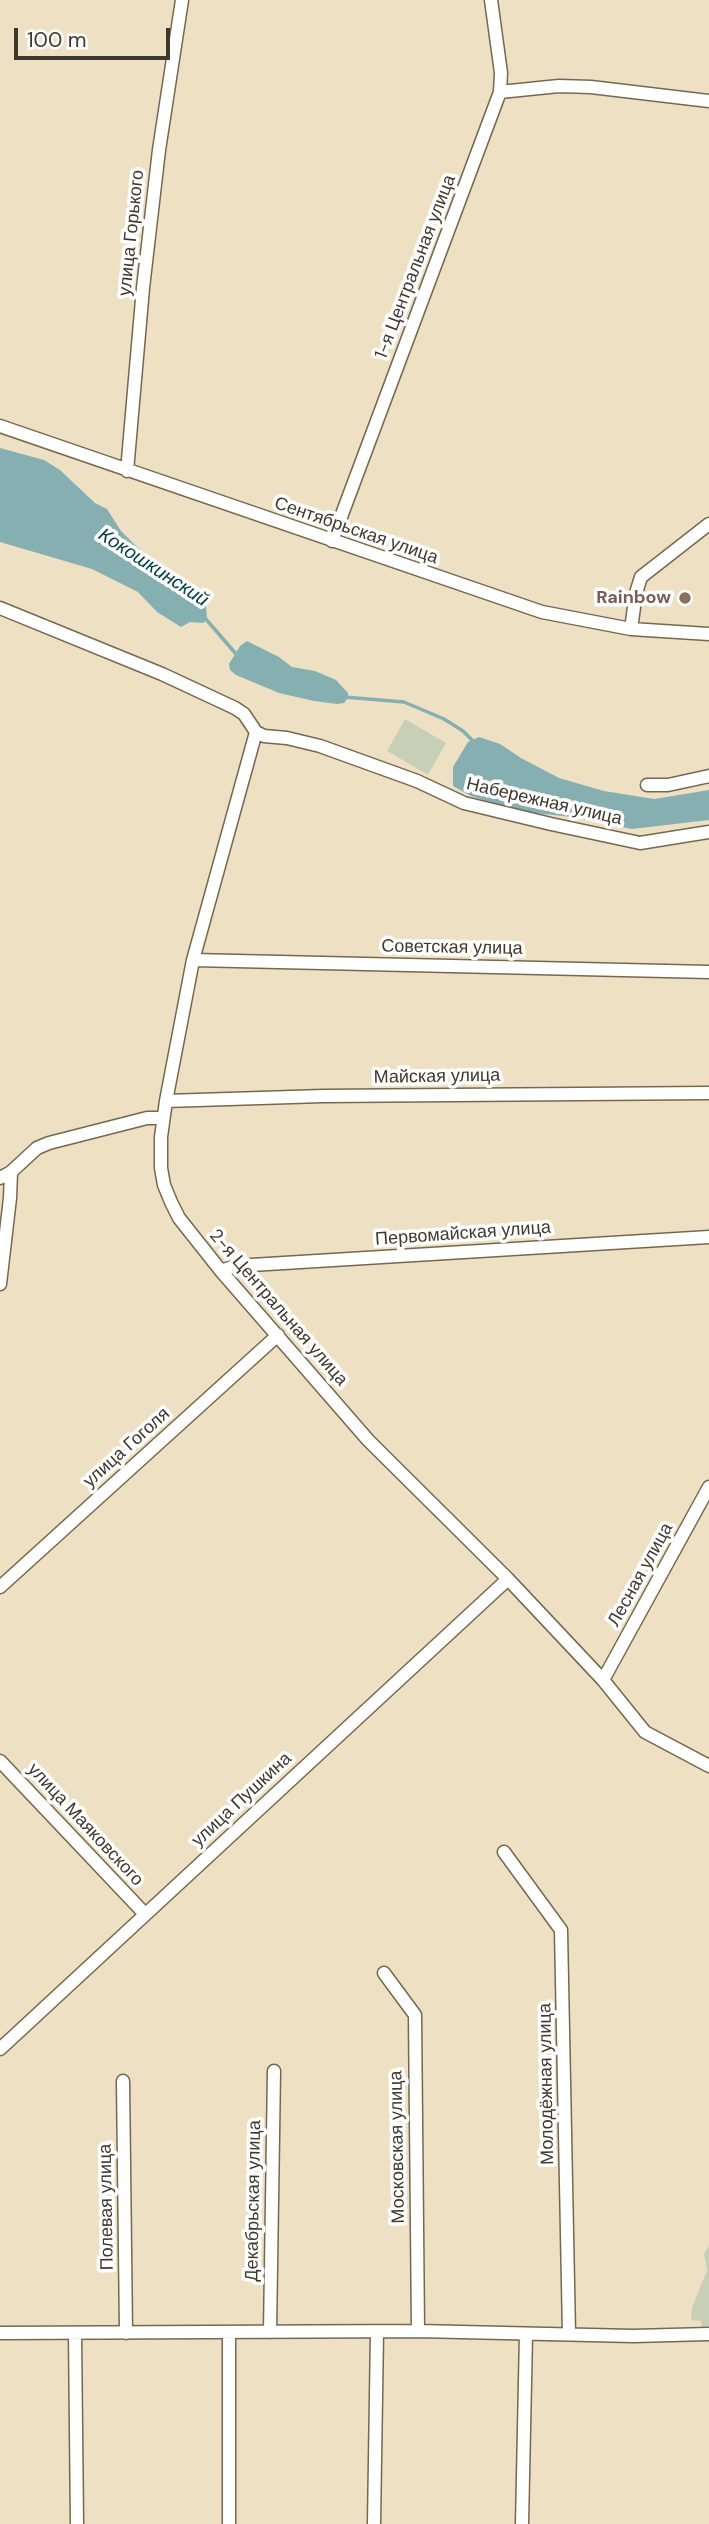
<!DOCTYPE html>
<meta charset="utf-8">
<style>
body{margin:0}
#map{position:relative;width:709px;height:2524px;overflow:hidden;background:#eee1c3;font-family:"DM Sans",sans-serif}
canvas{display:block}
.scale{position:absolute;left:14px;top:28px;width:156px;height:32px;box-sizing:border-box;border:4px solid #3e392d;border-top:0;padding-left:9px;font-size:21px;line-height:24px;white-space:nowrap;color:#3e392d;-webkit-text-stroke:5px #fff;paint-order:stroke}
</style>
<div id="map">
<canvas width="709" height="2524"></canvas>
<div class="scale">100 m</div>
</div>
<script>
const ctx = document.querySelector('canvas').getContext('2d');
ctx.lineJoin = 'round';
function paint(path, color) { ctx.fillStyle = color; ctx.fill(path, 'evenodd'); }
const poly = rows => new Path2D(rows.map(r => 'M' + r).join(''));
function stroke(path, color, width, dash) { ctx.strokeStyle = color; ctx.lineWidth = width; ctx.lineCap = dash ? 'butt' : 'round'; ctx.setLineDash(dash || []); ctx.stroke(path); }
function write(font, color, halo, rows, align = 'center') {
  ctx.font = font + ' "DM Sans",sans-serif'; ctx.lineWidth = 7; ctx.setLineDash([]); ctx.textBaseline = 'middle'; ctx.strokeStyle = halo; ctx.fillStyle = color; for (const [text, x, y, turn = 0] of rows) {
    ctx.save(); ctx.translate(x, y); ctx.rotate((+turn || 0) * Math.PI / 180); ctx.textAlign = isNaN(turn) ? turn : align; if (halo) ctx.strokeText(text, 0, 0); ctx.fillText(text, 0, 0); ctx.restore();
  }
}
paint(poly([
 [405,719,446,743,428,775,387,751],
 [709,2245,709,2326,702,2327,701,2321,691,2320,692,2308,707,2270,704,2254]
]), '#c7d0b7');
paint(poly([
 [0,448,44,460,60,470,95,503,107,509,121,531,148,558,206,605,207,620,203,623,190,622,181,627,157,612,138,592,92,569,0,542],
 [247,641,279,657,292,667,315,671,336,680,348,693,348,698,344,703,337,704,314,701,279,693,236,675,230,670,229,664,240,646],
 [479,737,500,744,521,758,559,778,604,791,654,799,709,790,709,820,632,829,572,817,517,811,471,796,453,786,453,767,468,742]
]), '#86afb2');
stroke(poly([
 [205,618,236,654],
 [344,697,404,702,444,719,463,731,475,743]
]), '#86afb2', 3.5);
const minor = poly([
 [500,92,559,86,591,87,709,101],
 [0,426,542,612,631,629,709,634],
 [127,471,143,288,159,150,182,0],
 [332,541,500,92,501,73,491,0],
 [0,608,162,674,235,708,244,714,256,732],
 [631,629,636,593,641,577,709,524],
 [256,732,193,960,166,1101,161,1137,161,1168,164,1185,171,1202,179,1218,221,1271,368,1440,508,1579,603,1680,645,1732,709,1766],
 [256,732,264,736,287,738,320,746,417,781,464,803,551,824,640,843,709,832],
 [647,785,668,785,709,776],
 [193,960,709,972],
 [166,1101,323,1096,709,1093],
 [0,1178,11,1172,37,1148,49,1143,147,1118,163,1118],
 [221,1271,235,1266,709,1237],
 [0,1284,10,1198,11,1172],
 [0,1587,278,1335],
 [603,1680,709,1487],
 [0,1761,144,1913],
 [504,1852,561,1930,569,2334],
 [384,1973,415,2015,418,2331],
 [0,2049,508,1579],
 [123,2081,126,2333],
 [270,2332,274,2071],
 [0,2333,418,2331,633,2336,709,2334],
 [75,2333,77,2524],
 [229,2524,229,2332],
 [374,2524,377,2332],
 [522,2524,526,2334]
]);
stroke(minor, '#74684e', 15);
stroke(minor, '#fff', 12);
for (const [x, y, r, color] of [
 [685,598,7,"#8d6e63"]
]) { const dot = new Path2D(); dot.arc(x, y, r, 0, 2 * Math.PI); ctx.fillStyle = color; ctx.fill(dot); stroke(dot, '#fff', 2.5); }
write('18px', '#3e392d', '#fff', [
 ["улица Горького",132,233,-84],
 ["1-я Центральная улица",416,267,-69],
 ["Сентябрьская улица",356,531,19],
 ["Набережная улица",544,802,13],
 ["Советская улица",452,948,1],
 ["Майская улица",437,1077,-1],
 ["Первомайская улица",463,1234,-4],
 ["2-я Центральная улица",278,1308,49],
 ["улица Гоголя",127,1448,-42],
 ["Лесная улица",641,1575,-61],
 ["улица Пушкина",242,1800,-43],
 ["улица Маяковского",85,1825,47],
 ["Молодёжная улица",547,2084,-91],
 ["Московская улица",398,2147,-91],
 ["Декабрьская улица",254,2201,-89],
 ["Полевая улица",107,2207,-91]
]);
write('bold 18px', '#785e54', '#fff', [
 ["Rainbow",671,598]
], 'right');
write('italic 19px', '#004146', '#fff', [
 ["Кокошкинский",153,568,33]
]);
</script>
